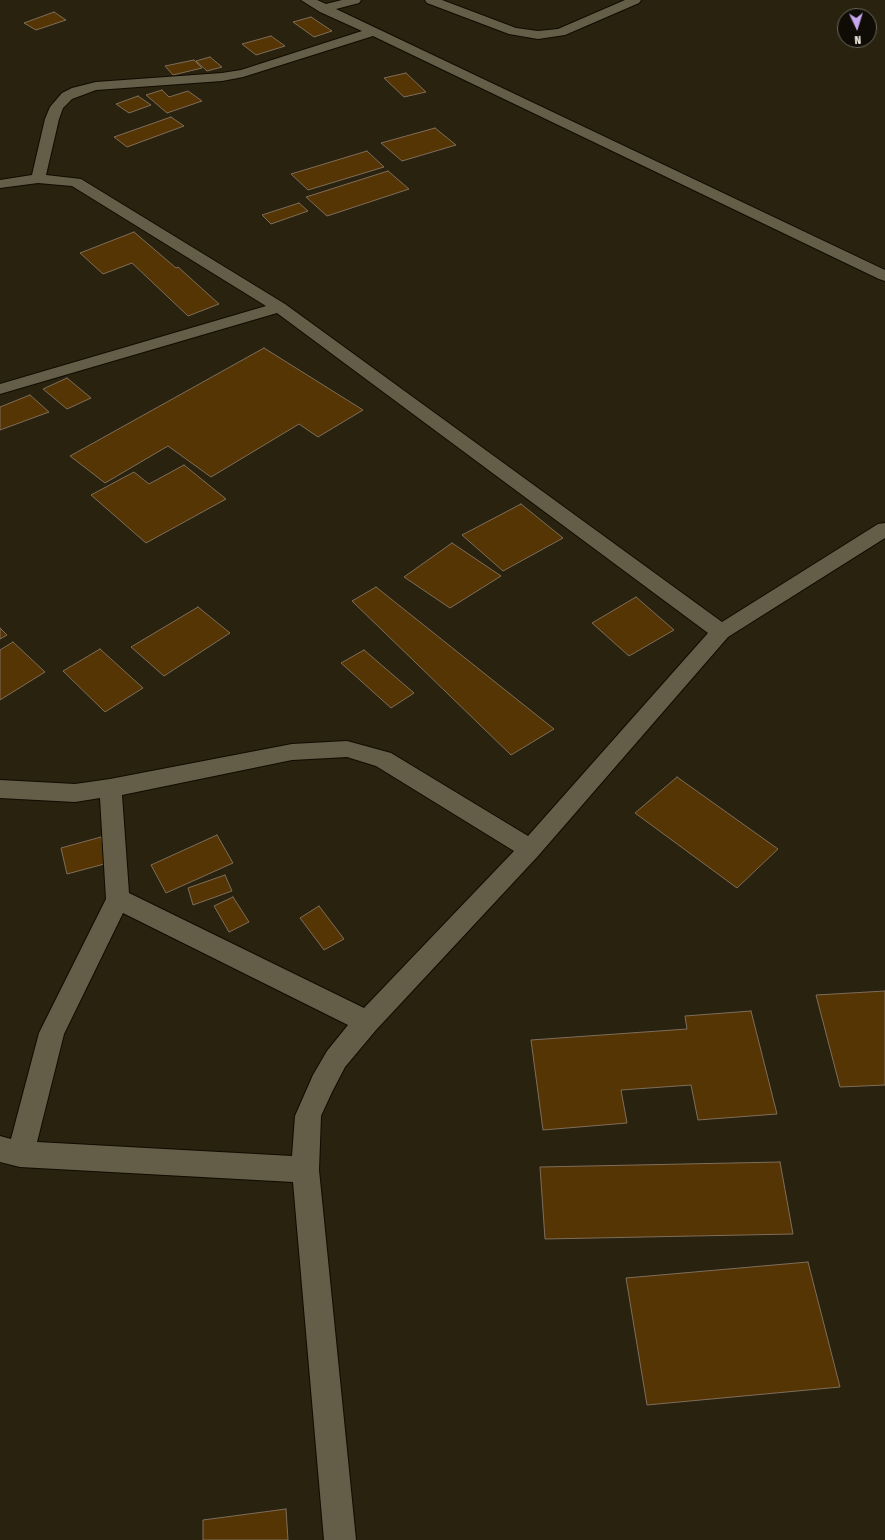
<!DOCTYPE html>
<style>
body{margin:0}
#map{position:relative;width:885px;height:1540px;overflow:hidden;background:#28220e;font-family:"Fira Sans Condensed",sans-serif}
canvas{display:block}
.north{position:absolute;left:837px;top:8px;width:40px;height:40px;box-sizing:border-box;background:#0e0c04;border:1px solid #6b685e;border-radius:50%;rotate:176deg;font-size:11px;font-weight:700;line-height:16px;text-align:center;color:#f6f3e6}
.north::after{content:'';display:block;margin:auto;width:14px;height:18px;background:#c8a6ef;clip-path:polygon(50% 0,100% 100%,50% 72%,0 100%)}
</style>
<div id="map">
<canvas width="885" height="1540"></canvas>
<div class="north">N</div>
</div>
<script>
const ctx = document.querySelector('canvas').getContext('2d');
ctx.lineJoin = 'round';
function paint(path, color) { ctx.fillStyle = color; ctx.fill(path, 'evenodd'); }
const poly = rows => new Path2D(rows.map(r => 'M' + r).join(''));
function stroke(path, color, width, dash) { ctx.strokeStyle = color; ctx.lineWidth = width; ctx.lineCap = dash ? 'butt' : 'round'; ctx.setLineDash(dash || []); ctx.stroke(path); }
const building = poly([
 [54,12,66,20,36,30,24,23,54,12],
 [311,17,332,31,314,37,293,22,311,17],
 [271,36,285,46,256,55,242,44,271,36],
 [210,57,222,67,207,71,196,61,210,57],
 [194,60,202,68,173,75,165,66,194,60],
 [406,73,426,92,404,97,384,78,406,73],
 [162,90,169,97,188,91,202,101,167,113,146,95,162,90],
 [138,96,151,105,129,113,116,104,138,96],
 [171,117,184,126,127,147,114,137,171,117],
 [435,128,456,145,402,161,381,143,435,128],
 [367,151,384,167,308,190,291,174,367,151],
 [388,171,409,189,327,216,306,197,388,171],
 [299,203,308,211,271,224,262,215,299,203],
 [134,232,176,268,178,267,219,304,188,316,132,263,103,274,80,253,134,232],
 [264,348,363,410,318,437,299,424,211,477,168,446,105,483,70,456,264,348],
 [67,378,91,398,67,409,43,389,67,378],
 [30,395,49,412,0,430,0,407,30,395],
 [184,465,226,499,146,543,91,495,134,472,149,484,184,465],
 [521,504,563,538,503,571,462,535,521,504],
 [452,543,501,576,450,608,404,577,452,543],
 [376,587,554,729,511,755,352,601,376,587],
 [636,597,674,630,629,656,592,623,636,597],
 [198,607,230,633,164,676,131,647,198,607],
 [0,628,7,635,0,639,0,628],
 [13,642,45,672,0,700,0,650,13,642],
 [100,649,143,688,105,712,63,671,100,649],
 [364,650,414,693,391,708,341,663,364,650],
 [677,777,778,849,737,888,635,813,677,777],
 [217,835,233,863,166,893,151,865,217,835],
 [101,837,108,863,67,874,61,848,101,837],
 [225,875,232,891,193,905,188,888,225,875],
 [233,897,249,922,229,932,214,906,233,897],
 [319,906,344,939,324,950,300,918,319,906],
 [885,991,885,1085,840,1087,816,995,885,991],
 [751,1011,777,1114,698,1120,691,1085,621,1090,627,1123,543,1130,531,1040,687,1029,685,1016,751,1011],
 [780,1162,793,1234,545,1239,540,1167,780,1162],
 [808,1262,840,1387,647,1405,626,1278,808,1262],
 [286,1509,288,1540,203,1540,203,1520,286,1509]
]);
paint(building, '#563504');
stroke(building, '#7e6d5b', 1);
const minor = poly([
 [301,0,317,0,326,4,342,0,361,0,359,3,336,9,885,270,885,281,879,279,373,36,243,77,222,81,96,90,72,99,63,108,59,119,46,175,81,179,285,304,722,622,878,524,885,523,885,538,728,637,538,856,376,1030,345,1067,332,1092,321,1116,319,1170,356,1540,324,1540,293,1182,20,1167,0,1162,0,1136,11,1139,39,1033,106,899,100,798,75,802,0,798,0,780,75,784,110,779,292,744,347,741,391,753,528,836,708,633,277,313,0,394,0,384,266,306,72,186,38,183,0,188,0,180,32,175,45,119,50,107,62,93,72,88,96,82,222,73,241,70,362,31,320,12,301,0],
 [347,757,376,766,514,851,364,1008,129,893,122,795,292,760,347,757],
 [123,913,348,1025,327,1051,313,1075,295,1116,292,1156,37,1142,64,1034,123,913],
 [425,0,442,0,516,28,538,31,558,29,625,0,641,0,639,3,565,35,538,39,509,34,427,3,425,0]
]);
stroke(minor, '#110b00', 2);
paint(minor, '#645e48');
</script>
